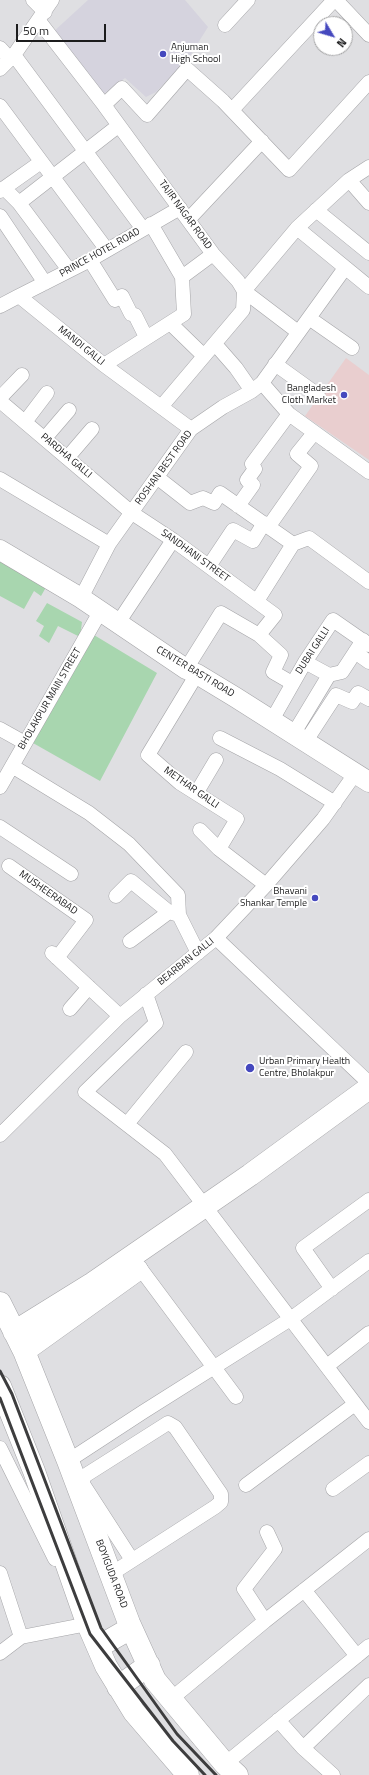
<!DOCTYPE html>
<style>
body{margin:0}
#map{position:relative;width:369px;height:1775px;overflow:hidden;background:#dfdfe2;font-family:"Titillium Web",sans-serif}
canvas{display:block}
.north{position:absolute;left:313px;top:16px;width:40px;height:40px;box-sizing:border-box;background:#fff;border:1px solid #a4a4a5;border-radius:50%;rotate:128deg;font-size:11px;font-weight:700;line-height:16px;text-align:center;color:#1c1c1d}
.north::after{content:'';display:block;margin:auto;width:14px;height:18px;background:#4548be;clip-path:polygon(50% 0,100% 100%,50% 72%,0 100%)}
.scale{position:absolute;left:16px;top:24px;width:90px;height:18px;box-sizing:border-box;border:2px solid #1c1c1d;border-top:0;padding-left:5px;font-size:12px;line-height:14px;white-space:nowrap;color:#1c1c1d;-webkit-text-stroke:3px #fff;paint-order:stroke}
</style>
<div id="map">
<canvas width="369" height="1775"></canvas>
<div class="north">N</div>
<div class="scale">50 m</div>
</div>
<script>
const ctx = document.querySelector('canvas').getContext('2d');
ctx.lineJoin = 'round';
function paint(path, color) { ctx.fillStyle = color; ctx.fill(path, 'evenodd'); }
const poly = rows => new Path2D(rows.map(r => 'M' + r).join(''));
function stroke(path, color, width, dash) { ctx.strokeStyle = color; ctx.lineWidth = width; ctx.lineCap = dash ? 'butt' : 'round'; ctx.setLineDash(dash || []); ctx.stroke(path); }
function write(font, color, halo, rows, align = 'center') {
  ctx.font = font + ' "Titillium Web",sans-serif'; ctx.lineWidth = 4; ctx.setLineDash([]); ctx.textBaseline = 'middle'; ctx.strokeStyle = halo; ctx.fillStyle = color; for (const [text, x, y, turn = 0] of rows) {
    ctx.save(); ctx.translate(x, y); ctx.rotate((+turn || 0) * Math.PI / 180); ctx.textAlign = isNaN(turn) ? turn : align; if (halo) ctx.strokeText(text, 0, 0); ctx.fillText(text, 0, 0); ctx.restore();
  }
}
paint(poly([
 [346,358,369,375,369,460,305,416]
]), '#e9cecf');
paint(poly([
 [88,0,185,0,208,27,188,59,156,92,146,97,125,78,101,96,52,33]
]), '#d5d3de');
paint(poly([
 [0,556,49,582,41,596,34,591,24,609,0,596],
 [47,603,82,622,80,637,58,626,49,643,39,636,44,626,36,621],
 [94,635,157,673,100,781,33,743]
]), '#a8d6af');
const street = poly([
 [33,0,45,12],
 [336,0,369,35],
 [39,21,104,105,213,254,238,281,244,291,243,310,161,407],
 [225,25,248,0],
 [0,48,10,59],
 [14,55,143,229],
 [0,69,14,55,52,0],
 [104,105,122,88,147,115,187,69,223,101,289,170,369,82],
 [0,106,107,250],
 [232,110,334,0],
 [349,180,369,203],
 [4,188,19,203,69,270],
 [0,191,41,162],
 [19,203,118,126],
 [316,210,369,253],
 [0,216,45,283],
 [188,220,262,141],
 [297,228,369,287],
 [90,260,115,300,122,296,131,314,135,315,146,337],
 [182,277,213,254],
 [19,296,90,260,180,208],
 [0,306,19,296,104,365,191,429],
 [309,318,352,348],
 [170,323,204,356],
 [298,332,244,291,297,228,349,180,369,167],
 [215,344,236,368,252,391],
 [275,364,318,395],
 [104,365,184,314,182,277,151,224],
 [262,383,289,414,369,472],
 [0,398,22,375],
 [0,401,132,513,173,540,275,615,259,635],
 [25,422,47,393],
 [45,438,69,410],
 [68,457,92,429],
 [158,478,190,503,203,498,214,503,220,493,293,544],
 [0,479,109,544],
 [238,506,253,485,247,480,255,469,252,464,289,414],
 [269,526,311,466,297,454,314,433],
 [209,566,233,530,253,541,264,523],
 [81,598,109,544,191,429,223,407,252,391,262,383,345,268],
 [257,601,293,544,309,538,369,582],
 [118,623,173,540],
 [355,652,369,662],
 [305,662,329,675,342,672,363,640],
 [186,669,221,613,259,635,281,655,273,672,292,683],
 [197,674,148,755,180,783,237,819,219,849,266,885],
 [272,720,305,662,333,620,369,645],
 [0,729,25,743],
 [294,733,329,675],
 [220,738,280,769,335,803],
 [306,741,336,695,352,702,358,693,369,699],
 [12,766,89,813,129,844,178,895,179,915,198,953],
 [0,787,100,612],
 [197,792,216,760],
 [0,827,71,874],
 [200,830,219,849],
 [9,866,86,920,57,958],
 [116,896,131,881,169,912,179,915],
 [216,938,369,1083],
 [130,941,169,912],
 [52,953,120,1016],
 [146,994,156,1023,85,1092,165,1154,369,1422],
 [70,1009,89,987],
 [127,1124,186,1052],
 [0,1135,120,1016,216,938,266,885,323,819,355,774],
 [140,1268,236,1397],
 [332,1289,303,1248,369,1200],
 [327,1366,369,1333],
 [0,1448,55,1559],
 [68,1461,143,1412,292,1318,369,1261],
 [246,1485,355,1404],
 [333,1489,369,1463],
 [0,1573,21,1637],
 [111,1574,215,1507,221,1502,221,1494,175,1427,168,1423,86,1475,83,1479,83,1484,132,1560],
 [304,1590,357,1656],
 [265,1621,244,1589,275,1549,267,1532],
 [0,1653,21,1637,88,1624],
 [171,1699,265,1621,369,1539],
 [278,1720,303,1748,333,1775],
 [303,1748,369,1685],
 [225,1764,369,1646]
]);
const secondary = poly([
 [0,550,81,598,186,669,197,674,235,697,369,782]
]);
const primary = poly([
 [0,1303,24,1351,68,1461,129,1623,155,1680,225,1764,237,1775],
 [14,1332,93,1283,250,1175,369,1088],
 [24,1351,137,1270],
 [0,1386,34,1471,86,1620,106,1666,134,1712,188,1775],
 [98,1647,131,1628],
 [118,1687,149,1665]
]);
stroke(street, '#a5a5a8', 15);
stroke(secondary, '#a5a5a8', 21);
stroke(primary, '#a5a5a8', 23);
stroke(street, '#fff', 14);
stroke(secondary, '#fff', 20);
stroke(primary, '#fff', 22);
stroke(poly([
 [0,1371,12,1394,101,1628,177,1734,216,1775],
 [0,1398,90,1634,173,1741,205,1775]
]), '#3d3d3e', 3);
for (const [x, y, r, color] of [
 [163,54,4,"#4548be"],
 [344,395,4,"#4548be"],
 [315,898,4,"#4548be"],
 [250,1068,5,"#4548be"]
]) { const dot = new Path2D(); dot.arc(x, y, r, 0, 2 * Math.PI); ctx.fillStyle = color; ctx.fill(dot); stroke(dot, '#fff', 1.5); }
write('10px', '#1c1c1d', '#fff', [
 ["Anjuman",171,48],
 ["High School",171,60],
 ["Bangladesh",336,389,"right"],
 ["Cloth Market",336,401,"right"],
 ["Bhavani",307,892,"right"],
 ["Shankar Temple",307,904,"right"],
 ["Urban Primary Health",259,1062],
 ["Centre, Bholakpur",259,1074]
], 'left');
write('10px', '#1c1c1d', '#fff', [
 ["TAJIR NAGAR ROAD",185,215,54],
 ["PRINCE HOTEL ROAD",100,253,-29],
 ["MANDI GALLI",81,346,39],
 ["PARDHA GALLI",66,456,40],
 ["ROSHAN BEST ROAD",164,468,-54],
 ["SANDHANI STREET",195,556,36],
 ["DUBAI GALLI",313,651,-57],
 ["CENTER BASTI ROAD",195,672,31],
 ["BHOLAKPUR MAIN STREET",50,699,-60],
 ["METHAR GALLI",191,788,35],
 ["MUSHEERABAD",48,893,35],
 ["BEARBAN GALLI",186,962,-39],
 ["BOYIGUDA ROAD",111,1574,69]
]);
</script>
